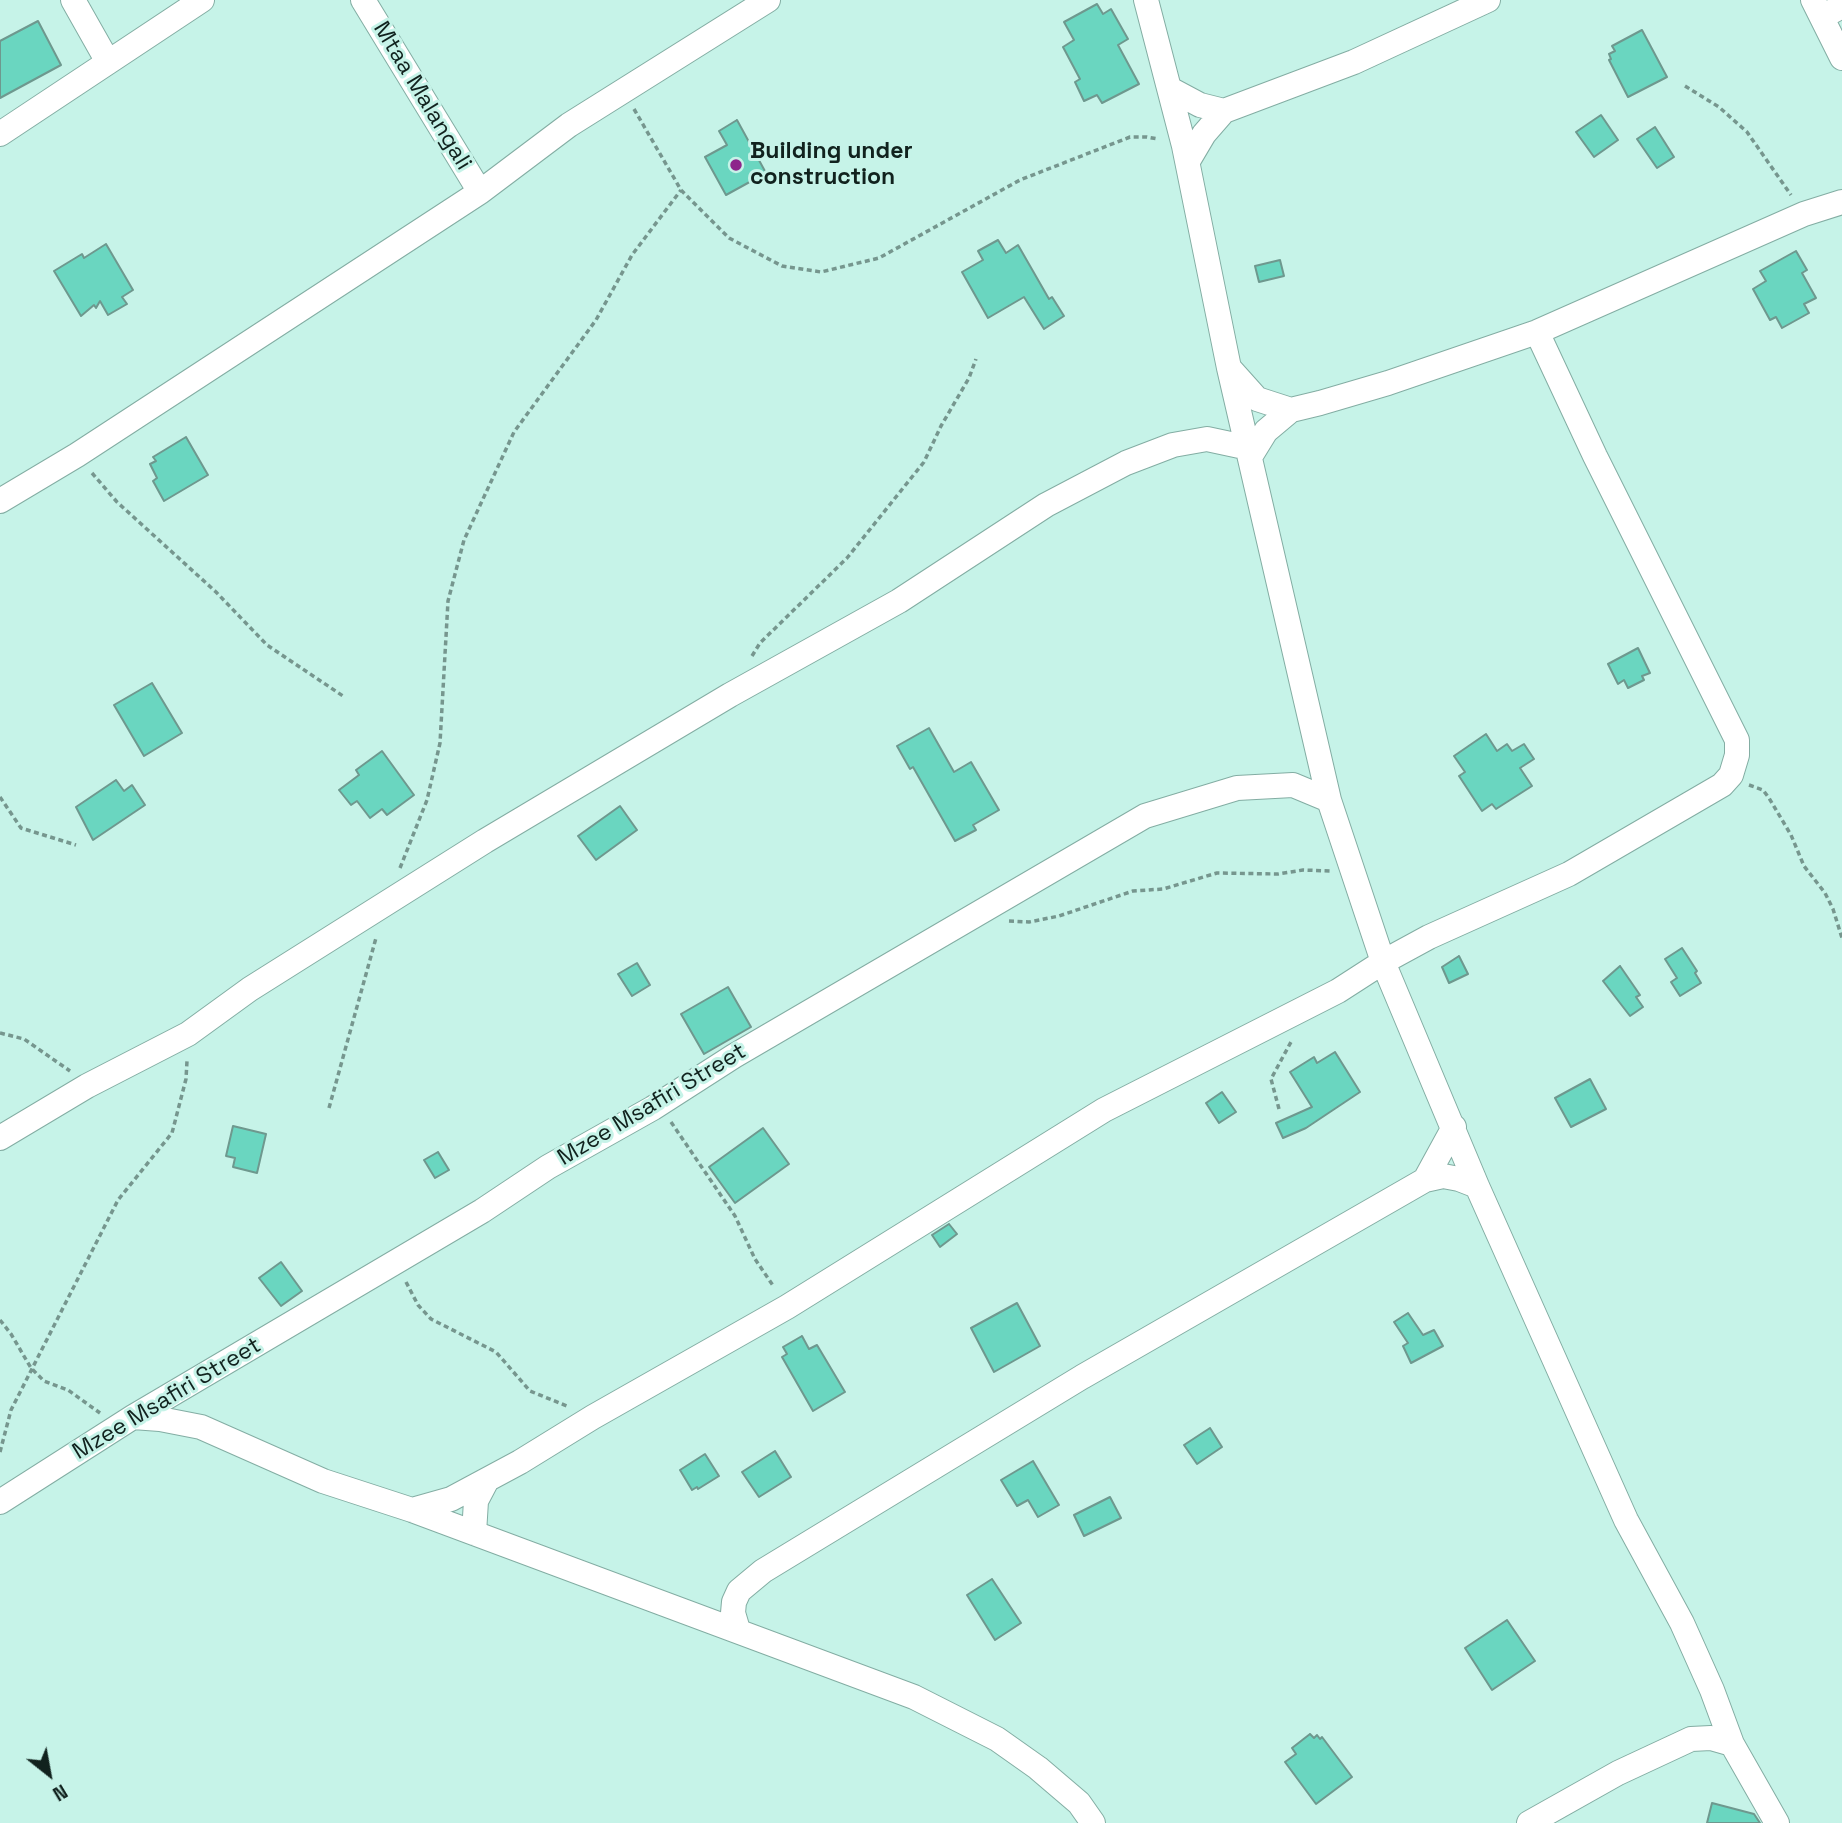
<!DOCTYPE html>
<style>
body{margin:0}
#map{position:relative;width:1842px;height:1823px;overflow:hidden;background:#c6f3e8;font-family:"Space Grotesk",sans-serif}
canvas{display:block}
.north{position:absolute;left:14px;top:1739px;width:70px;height:70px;-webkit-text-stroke:5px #c6f3e8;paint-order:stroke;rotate:149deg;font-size:19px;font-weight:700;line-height:28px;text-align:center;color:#11221e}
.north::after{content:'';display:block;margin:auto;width:24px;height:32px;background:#11221e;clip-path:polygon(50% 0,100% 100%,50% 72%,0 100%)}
</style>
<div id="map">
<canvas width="1842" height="1823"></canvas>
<div class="north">N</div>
</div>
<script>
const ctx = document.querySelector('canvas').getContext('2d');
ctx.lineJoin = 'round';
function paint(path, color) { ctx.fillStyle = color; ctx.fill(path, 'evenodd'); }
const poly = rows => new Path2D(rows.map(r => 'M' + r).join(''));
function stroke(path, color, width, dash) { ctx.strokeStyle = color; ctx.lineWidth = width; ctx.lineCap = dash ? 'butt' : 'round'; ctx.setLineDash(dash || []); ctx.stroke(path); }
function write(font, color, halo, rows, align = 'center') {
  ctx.font = font + ' "Space Grotesk",sans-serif'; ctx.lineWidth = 6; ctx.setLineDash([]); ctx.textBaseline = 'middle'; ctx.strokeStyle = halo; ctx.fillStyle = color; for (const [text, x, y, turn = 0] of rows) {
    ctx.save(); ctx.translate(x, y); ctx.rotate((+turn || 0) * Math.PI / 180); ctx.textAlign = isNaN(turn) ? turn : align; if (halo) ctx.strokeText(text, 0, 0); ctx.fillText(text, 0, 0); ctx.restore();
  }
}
const building = poly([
 [1097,4,1103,14,1111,9,1128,39,1118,45,1139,84,1102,103,1097,95,1084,101,1075,82,1080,79,1063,47,1074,40,1064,22,1097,4],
 [38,21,61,65,0,98,0,41,38,21],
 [1642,30,1667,77,1628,97,1609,60,1611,59,1609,54,1615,51,1612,46,1642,30],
 [1601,115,1618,140,1594,157,1576,132,1601,115],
 [737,120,766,173,726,195,705,157,727,145,719,131,737,120],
 [1655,127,1674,157,1657,168,1637,139,1655,127],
 [998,240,1006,253,1018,245,1049,299,1052,297,1064,316,1044,329,1024,297,988,318,962,272,983,260,978,251,998,240],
 [106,244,133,290,122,297,127,304,108,315,100,301,96,308,94,305,81,316,54,271,82,254,84,258,106,244],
 [1796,251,1807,270,1802,273,1816,298,1804,304,1809,313,1782,328,1776,317,1770,320,1753,289,1766,281,1760,271,1796,251],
 [1280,260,1284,276,1259,282,1255,266,1280,260],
 [186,437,208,475,164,501,153,481,157,478,150,464,156,461,153,457,186,437],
 [1638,648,1650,673,1642,676,1644,680,1628,688,1624,680,1618,684,1608,664,1638,648],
 [152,683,182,733,144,756,114,705,152,683],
 [929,728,954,772,971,762,999,810,973,825,976,830,955,841,913,767,910,769,897,746,929,728],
 [1486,734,1497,751,1507,744,1512,751,1524,744,1534,759,1520,768,1532,786,1496,809,1492,804,1482,811,1459,776,1465,772,1454,756,1486,734],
 [382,751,414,795,387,815,382,809,370,818,357,801,351,805,339,790,359,775,356,770,382,751],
 [116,780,124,791,132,785,145,805,93,840,76,807,116,780],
 [620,806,637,830,596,860,578,836,620,806],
 [1682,948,1697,971,1695,973,1701,983,1680,996,1671,982,1677,978,1665,959,1682,948],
 [1459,956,1468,974,1449,983,1442,967,1459,956],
 [637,963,650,985,632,996,618,974,637,963],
 [1620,966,1640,995,1636,997,1643,1007,1630,1016,1603,981,1620,966],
 [728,987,751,1027,704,1054,681,1014,728,987],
 [1335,1052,1360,1092,1306,1128,1283,1138,1276,1123,1312,1107,1290,1072,1314,1057,1317,1063,1335,1052],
 [1590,1079,1606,1109,1571,1127,1555,1098,1590,1079],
 [1222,1092,1236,1112,1219,1123,1206,1103,1222,1092],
 [233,1126,266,1134,257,1173,233,1167,235,1158,226,1156,233,1126],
 [763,1128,789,1164,735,1203,709,1167,763,1128],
 [438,1152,449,1170,435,1178,424,1160,438,1152],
 [949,1224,957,1234,940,1247,932,1235,949,1224],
 [281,1262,302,1291,281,1306,259,1278,281,1262],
 [1017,1303,1040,1346,994,1372,971,1328,1017,1303],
 [1408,1313,1423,1335,1434,1330,1443,1346,1411,1363,1403,1346,1408,1343,1394,1322,1408,1313],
 [802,1336,809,1349,817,1345,845,1392,813,1411,782,1357,787,1354,783,1347,802,1336],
 [1210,1428,1222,1447,1197,1464,1184,1445,1210,1428],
 [775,1451,791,1477,759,1497,742,1472,775,1451],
 [705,1454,719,1476,698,1489,697,1487,692,1490,680,1470,705,1454],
 [1033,1461,1059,1505,1038,1517,1028,1500,1017,1506,1001,1480,1033,1461],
 [1110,1497,1121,1518,1084,1536,1074,1515,1110,1497],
 [992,1579,1021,1623,995,1640,967,1595,992,1579],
 [1507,1620,1535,1661,1492,1690,1465,1648,1507,1620],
 [1310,1734,1314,1738,1317,1735,1320,1739,1322,1737,1352,1777,1316,1804,1285,1762,1296,1754,1292,1748,1310,1734],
 [1712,1803,1754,1814,1760,1823,1707,1823,1712,1803]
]);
paint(building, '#6ad6c0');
stroke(building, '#6e988e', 2);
const minor = poly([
 [73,0,108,62],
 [363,0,480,192],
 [1146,0,1184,146,1229,368,1329,800,1383,962,1477,1186,1626,1520,1682,1623,1712,1690,1732,1744,1777,1823],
 [1813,0,1842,58],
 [1822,17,1842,6],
 [1170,89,1200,105,1224,111,1354,62,1488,0],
 [0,134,202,0],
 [1188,161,1204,134,1224,111],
 [1231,370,1257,399,1291,410,1320,403,1388,383,1537,332,1804,214,1842,202],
 [1250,457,1266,431,1291,410],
 [0,501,77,455,480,192,569,125,768,0],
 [0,1138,87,1086,188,1034,250,989,485,841,730,695,899,601,1046,505,1126,463,1173,445,1207,439,1249,448],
 [1425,1180,1454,1127],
 [133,1417,160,1419,201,1427,323,1481,412,1510,914,1697,997,1739,1038,1768,1079,1803,1093,1823],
 [0,1502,133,1417,482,1211,548,1167,653,1108,734,1056,1145,816,1237,788,1293,785,1329,800],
 [412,1510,451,1499,520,1462,593,1417,787,1307,1104,1110,1338,991,1383,962,1429,937,1569,874,1722,785,1731,775,1737,755,1737,740,1595,456,1537,332],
 [474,1533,476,1501,486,1482],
 [738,1630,733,1613,734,1602,739,1591,763,1571,1082,1377,1425,1180,1443,1176,1459,1179,1477,1186],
 [1529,1823,1618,1773,1691,1739,1711,1738,1732,1744]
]);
stroke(minor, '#83ada3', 26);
stroke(poly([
 [1685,86,1719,107,1747,132,1791,195],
 [634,109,681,190,729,238,782,266,821,272,879,258,1020,180,1130,137,1147,137,1158,139],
 [92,473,117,502,216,592,267,645,343,696],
 [752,656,760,643,847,558,924,462,941,426,969,378,976,359],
 [1749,785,1763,790,1769,798,1791,835,1804,866,1825,893,1833,909,1842,938],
 [0,797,21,828,76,845],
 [400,868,427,800,440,743,448,601,464,540,514,432,596,320,632,255,681,190],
 [1009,921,1029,922,1059,916,1133,891,1163,889,1217,873,1278,874,1303,870,1330,871],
 [0,1033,24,1039,70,1071],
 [329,1108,376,938],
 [1279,1109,1271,1079,1292,1040],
 [671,1122,735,1216,755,1259,774,1287],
 [406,1282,418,1305,431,1319,496,1352,530,1391,567,1406],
 [0,1320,11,1334,31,1368,44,1381,68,1390,100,1413],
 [0,1452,11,1410,118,1200,172,1133,186,1079,187,1061]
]), '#76968e', 3.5, [5, 3.5]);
stroke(minor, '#fff', 24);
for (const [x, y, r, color] of [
 [736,165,7,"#8d258b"]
]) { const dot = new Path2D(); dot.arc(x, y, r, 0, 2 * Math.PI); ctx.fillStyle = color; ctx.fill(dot); stroke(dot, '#c6f3e8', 2.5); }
write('23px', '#11221e', '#c6f3e8', [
 ["Mtaa Malangali",422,96,59],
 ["Mzee Msafiri Street",652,1105,-31],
 ["Mzee Msafiri Street",167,1399,-31]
]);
write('bold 23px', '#11221e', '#c6f3e8', [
 ["Building under",750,152],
 ["construction",750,178]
], 'left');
</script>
